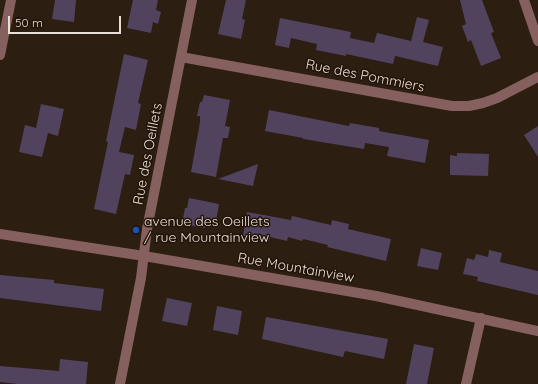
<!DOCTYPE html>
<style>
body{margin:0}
#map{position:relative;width:538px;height:384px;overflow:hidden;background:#2c1e11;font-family:Quicksand,sans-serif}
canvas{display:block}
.scale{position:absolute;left:8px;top:16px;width:113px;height:18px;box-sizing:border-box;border:2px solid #e9dfd7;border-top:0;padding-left:5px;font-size:12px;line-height:14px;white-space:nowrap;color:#e9dfd7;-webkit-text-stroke:3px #221408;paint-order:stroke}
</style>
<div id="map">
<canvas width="538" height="384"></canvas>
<div class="scale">50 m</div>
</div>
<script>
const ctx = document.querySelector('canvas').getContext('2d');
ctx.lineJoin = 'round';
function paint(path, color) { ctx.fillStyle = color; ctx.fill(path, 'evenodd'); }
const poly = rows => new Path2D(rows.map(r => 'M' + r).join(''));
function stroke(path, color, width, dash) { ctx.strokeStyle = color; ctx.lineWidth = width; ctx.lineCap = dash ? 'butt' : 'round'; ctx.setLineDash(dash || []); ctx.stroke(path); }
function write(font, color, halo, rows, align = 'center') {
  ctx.font = font + ' Quicksand,sans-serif'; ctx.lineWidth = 3; ctx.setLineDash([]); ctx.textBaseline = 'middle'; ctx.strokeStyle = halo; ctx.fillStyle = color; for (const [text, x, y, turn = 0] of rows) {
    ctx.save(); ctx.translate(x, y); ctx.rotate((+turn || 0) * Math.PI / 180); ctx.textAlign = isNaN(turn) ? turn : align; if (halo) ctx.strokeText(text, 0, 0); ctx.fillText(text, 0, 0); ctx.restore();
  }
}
paint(poly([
 [55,0,76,0,74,22,52,19],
 [133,0,158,0,156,10,161,12,158,24,153,22,151,33,127,28],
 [226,0,246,0,242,19,245,20,241,39,218,34],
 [460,0,482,0,494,32,491,33,501,58,481,66,471,40,468,42,462,26,466,24],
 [417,17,429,20,423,42,443,47,438,66,395,56,393,64,346,54,346,56,316,50,317,44,291,38,289,48,275,45,280,18,351,32,350,38,374,43,377,33,411,41],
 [124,54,148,60,138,103,141,104,136,130,125,127,119,152,134,155,130,175,125,174,116,214,94,209,108,142,106,141],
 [204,95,230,100,225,126,230,127,228,138,223,138,216,177,191,172,200,122,200,116,197,116,200,102,202,102],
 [41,104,64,109,58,136,48,133,42,157,19,152,25,125,36,128],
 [269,110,349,126,350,123,379,128,379,131,429,140,425,163,387,156,389,147,365,143,364,149,303,139,303,138,265,131],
 [538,126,538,157,524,135],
 [457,153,489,154,488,176,450,175,450,155,457,156],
 [258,164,253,186,218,179],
 [189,198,219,204,216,222,206,220,205,228,182,224,185,208,187,208],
 [247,212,291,220,292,216,331,225,332,220,349,224,348,229,391,239,386,261,327,247,328,245,303,239,302,241,288,237,287,241,270,237,269,241,243,236],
 [421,248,442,253,438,270,417,266],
 [489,250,502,253,500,262,538,271,538,295,477,281,478,277,463,274,467,258,474,260,476,254,488,257],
 [0,275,54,280,54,283,104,289,101,311,0,298],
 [167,298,192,303,187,326,162,321],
 [217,306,242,311,238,335,213,330],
 [266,317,388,339,384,359,345,351,343,357,262,339],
 [414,344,434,348,427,384,406,384],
 [60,359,88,362,86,384,18,384,0,382,0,366,59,371]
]), '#51425e');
stroke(poly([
 [524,0,538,41],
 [0,55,11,0],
 [181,57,452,106,469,106,483,103,497,98,538,77],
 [0,234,144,256,376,296,538,331],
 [120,384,141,278,147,229,192,0],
 [466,384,481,318]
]), '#86605e', 10);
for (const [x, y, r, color] of [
 [136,230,4,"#1a4fb4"]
]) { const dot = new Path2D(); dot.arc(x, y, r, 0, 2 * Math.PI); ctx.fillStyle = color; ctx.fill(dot); stroke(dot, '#221408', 1.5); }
write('14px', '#e9dfd7', '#221408', [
 ["Rue des Pommiers",365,76,11],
 ["Rue des Oeillets",148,154,-79],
 ["Rue Mountainview",296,268,10]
]);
write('14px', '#e9dfd7', '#221408', [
 ["avenue des Oeillets",144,222],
 ["/ rue Mountainview",144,238]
], 'left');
</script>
